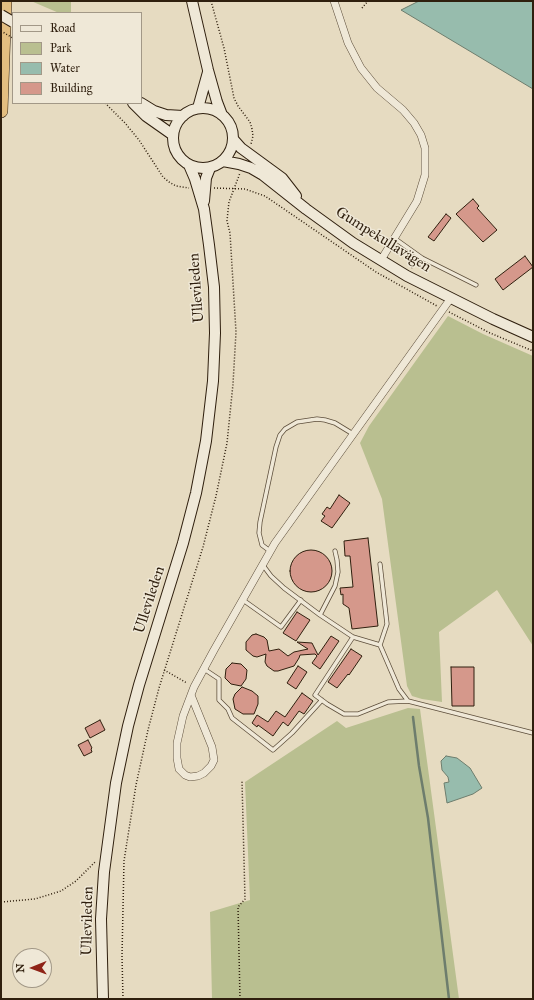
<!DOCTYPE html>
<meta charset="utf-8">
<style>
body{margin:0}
#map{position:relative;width:534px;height:1000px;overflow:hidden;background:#e6dbc1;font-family:"IM FELL Great Primer",serif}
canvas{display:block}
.frame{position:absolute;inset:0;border:2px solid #2f1f0e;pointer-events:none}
.legend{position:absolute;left:12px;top:12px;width:130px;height:92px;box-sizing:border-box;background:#efe8d7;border:1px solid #a29887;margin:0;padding:5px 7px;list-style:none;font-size:12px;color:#2f1f0e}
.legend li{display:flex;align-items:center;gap:8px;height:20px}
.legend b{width:20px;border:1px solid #a29887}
.north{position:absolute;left:12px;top:948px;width:40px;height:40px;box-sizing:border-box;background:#efe8d7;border:1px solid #a29887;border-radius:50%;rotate:269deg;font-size:11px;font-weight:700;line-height:16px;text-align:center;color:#2f1f0e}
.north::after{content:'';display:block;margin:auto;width:14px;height:18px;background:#8f2418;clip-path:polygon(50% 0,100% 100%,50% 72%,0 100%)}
</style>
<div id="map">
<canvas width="534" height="1000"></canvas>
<div class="frame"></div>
<ul class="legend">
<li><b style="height:5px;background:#efe8d7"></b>Road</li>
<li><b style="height:11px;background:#b9bf90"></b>Park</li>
<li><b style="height:11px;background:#97bcad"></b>Water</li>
<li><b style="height:11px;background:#d5988b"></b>Building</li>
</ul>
<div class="north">N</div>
</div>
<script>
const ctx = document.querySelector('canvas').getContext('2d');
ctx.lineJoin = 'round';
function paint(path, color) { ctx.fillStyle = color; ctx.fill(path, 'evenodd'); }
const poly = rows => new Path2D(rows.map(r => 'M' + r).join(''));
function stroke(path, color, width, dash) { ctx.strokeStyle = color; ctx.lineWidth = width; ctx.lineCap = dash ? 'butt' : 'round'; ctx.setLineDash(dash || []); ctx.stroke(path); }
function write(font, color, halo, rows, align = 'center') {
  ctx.font = font + ' "IM FELL Great Primer",serif'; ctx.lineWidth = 3; ctx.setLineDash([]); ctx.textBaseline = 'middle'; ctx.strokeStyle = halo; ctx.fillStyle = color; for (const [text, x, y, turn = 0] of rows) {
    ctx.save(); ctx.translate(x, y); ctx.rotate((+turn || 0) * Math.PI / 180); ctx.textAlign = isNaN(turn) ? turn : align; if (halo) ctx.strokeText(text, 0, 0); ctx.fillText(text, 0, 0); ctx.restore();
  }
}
paint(poly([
 [31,1,71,1,71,13,59,13],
 [448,316,483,334,533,356,533,646,497,590,439,632,442,702,422,699,412,696,407,686,382,499,360,443,369,426],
 [408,708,420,709,459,999,212,999,210,912,250,900,245,782,337,721,346,728]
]), '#b9bf90');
const water = poly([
 [419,1,533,1,533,89,401,10,419,1],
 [446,756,457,758,470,768,482,788,473,794,447,803,444,783,449,782,448,777,442,770,441,761,446,756]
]);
paint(water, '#97bcad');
stroke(water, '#6d7d6d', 1);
stroke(poly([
 [413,717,419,766,428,818,449,999]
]), '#6d7d6d', 2.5);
const building = poly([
 [473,199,479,206,477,208,497,230,483,242,456,214,473,199],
 [446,214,451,218,434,241,428,237,446,214],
 [525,256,533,267,503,290,495,279,525,256],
 [339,495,350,503,332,528,321,521,325,516,322,514,327,507,330,509,339,495],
 [368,538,378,626,352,629,349,608,343,604,343,594,341,595,340,588,353,587,350,556,345,556,344,541,368,538],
 '290 571a21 21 0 1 1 42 0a21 21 0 1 1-42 0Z',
 [297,612,310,620,296,641,283,633,297,612],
 [256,634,264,637,267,640,269,651,279,649,288,656,294,652,308,649,297,642,312,643,318,655,331,636,339,641,320,669,312,663,317,656,315,654,300,655,299,658,294,666,278,671,274,671,267,666,265,662,266,654,257,657,253,656,246,650,246,642,252,635,256,634],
 [351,649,362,656,349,675,348,674,337,688,328,682,351,649],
 [232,663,241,664,247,670,246,679,241,686,231,684,225,678,226,669,232,663],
 [298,666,307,672,296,689,287,683,298,666],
 [451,667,474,667,474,706,452,706,451,667],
 [242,687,252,691,258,696,258,704,254,714,243,714,235,709,233,699,235,694,242,687],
 [302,693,313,701,304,714,299,711,288,726,283,722,273,736,258,725,257,727,252,723,257,715,268,722,276,711,285,717,302,693],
 [100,720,105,730,90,738,85,728,100,720],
 [88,740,92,748,91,749,92,752,84,756,78,745,88,740]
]);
paint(building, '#d5988b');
stroke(building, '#2f1f0e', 1);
const lane = poly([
 [394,238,422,258,476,285],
 [270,551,262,545,259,533,260,522,276,447,280,435,285,429,297,422,317,419,325,420,335,423,353,434],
 [335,551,337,560,338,572,335,586,320,615,353,637,380,645,399,689,408,701,533,733],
 [262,564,271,576,284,588,320,615],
 [380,564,387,624,380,645],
 [243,600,281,627,301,600],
 [353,637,315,695,327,704,344,714,358,714,388,702,408,701],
 [204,669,219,679,219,700,228,709,232,718,273,750,292,733,322,700]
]);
const street = poly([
 [334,1,348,43,361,68,377,88,403,110,414,123,421,135,425,148,425,175,417,201,381,260],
 [191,695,212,747,214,760,211,766,204,773,198,776,190,777,185,775,179,769,177,758,177,743,183,716,194,687,214,650,275,543,451,298]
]);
const secondary = poly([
 [192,1,208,70,217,102,222,115],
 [133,103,146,116,173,135],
 [141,103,154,111,166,115,183,116],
 '173 138a30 30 0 1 1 60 0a30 30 0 1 1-60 0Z',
 [198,108,208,72],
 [233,139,241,148,282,178,296,196],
 [223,161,239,164,251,168,263,175,306,209,353,243,407,276,493,319,533,337],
 [204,201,206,178,210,168],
 [103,999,101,919,104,872,116,783,128,726,139,685,183,543,196,493,206,441,213,381,215,333,214,287,209,245,204,209,195,179,189,165]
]);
const highway = poly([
 [1,111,5,1]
]);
stroke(lane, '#5d4e3b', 5);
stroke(street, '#5d4e3b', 8);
stroke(secondary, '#2f1f0e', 12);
stroke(highway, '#2f1f0e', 14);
stroke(poly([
 [211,1,224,48,234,98,238,106,250,122,252,129,253,136,251,144],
 [362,8,368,1],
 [105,103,125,123,139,140,163,177,169,182,176,186,189,188],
 [214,188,245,189,265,196,376,272,437,306],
 [408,256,409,260,412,267,411,269],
 [449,312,490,333,533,351],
 [164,670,187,683],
 [1,902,35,899,61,891,76,881,96,861],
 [123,999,122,956,124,861,136,785,148,730,159,688,203,547,216,496,227,443,233,384,236,332,230,233,227,221,228,211,229,202,240,173],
 [240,999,238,907,245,899,242,781]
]), '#2f1f0e', 1.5, [1, 2]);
stroke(lane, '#efe8d7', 3.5);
stroke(street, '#efe8d7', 7);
stroke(secondary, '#efe8d7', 10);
stroke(highway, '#e3be80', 13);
const secondaryBridge = poly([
 [1,15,13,22]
]);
stroke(secondaryBridge, '#2f1f0e', 12, []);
stroke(poly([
 [1,31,13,38]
]), '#2f1f0e', 1.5, [1, 2]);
stroke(secondaryBridge, '#efe8d7', 10);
write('15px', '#2f1f0e', '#efe8d7', [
 ["Gumpekullavägen",383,240,32],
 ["Ullevileden",197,288,-94],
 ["Ullevileden",150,600,-72],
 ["Ullevileden",88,921,-89]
]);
</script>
